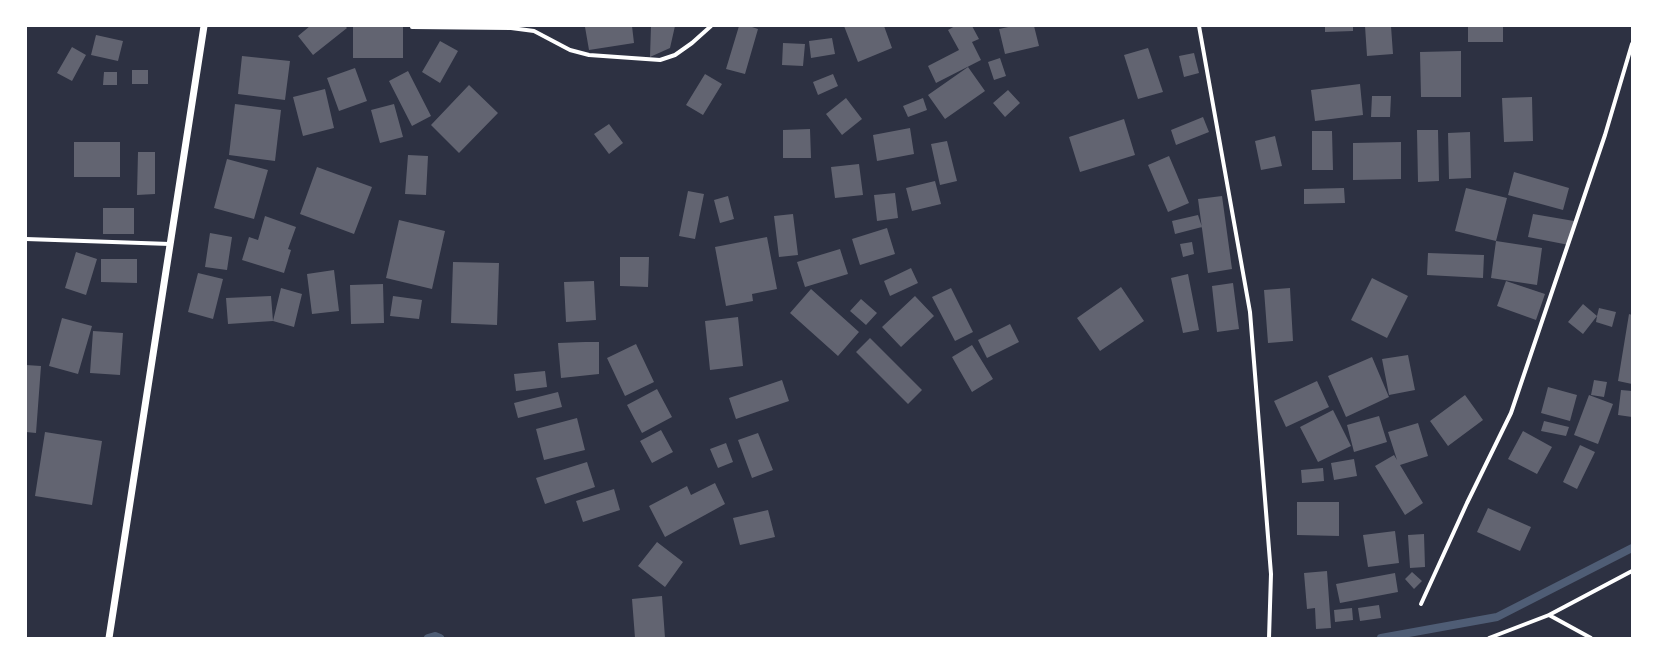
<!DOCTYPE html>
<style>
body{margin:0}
#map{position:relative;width:1658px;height:664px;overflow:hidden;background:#2d3142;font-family:"Work Sans",sans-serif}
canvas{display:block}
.frame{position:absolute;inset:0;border:27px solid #fff;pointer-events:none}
</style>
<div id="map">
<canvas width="1658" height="664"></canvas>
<div class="frame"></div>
</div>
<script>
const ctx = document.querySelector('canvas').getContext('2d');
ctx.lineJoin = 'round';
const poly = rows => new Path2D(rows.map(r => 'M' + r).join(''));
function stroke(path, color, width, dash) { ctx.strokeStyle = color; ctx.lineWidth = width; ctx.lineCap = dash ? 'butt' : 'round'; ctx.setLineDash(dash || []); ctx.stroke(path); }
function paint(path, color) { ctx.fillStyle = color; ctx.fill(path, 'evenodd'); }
stroke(poly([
 [428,638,435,636,440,638],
 [1381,638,1497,617,1632,548]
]), '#4f5d75', 8);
paint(poly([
 [310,26,345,26,347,28,313,55,298,36],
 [353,26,403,26,403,58,353,58],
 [594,26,632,26,634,43,589,50,585,27],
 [651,26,675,26,670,48,650,57],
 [739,26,749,26,758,29,745,74,726,69],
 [844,26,884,26,892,48,858,62],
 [955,26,972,26,979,39,972,42,981,60,936,83,928,66,959,50,948,30],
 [1013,26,1034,26,1039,46,1005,54,999,29],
 [1325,26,1353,26,1353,31,1325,32],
 [1365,26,1391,26,1393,54,1367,56],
 [1468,26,1503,26,1503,42,1468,42],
 [96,35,123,41,118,61,91,55],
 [832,38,835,54,811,58,809,41],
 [440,41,458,51,440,83,422,72],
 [783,43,805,44,803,66,782,65],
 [72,47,86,55,72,81,57,73],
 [1148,48,1163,92,1138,99,1124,55],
 [1461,51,1461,97,1421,97,1420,52],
 [1194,53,1199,73,1184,77,1179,56],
 [242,56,290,61,285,100,238,94],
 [1000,58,1006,76,994,80,988,62],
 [968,67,985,91,945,119,928,95],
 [355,68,367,101,339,111,327,78],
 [132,70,148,70,148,84,132,84],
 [408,71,431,116,412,126,389,81],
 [104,72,117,72,117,85,103,85],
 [705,74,722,84,703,115,686,105],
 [833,74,838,86,818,95,813,82],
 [1360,84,1363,115,1315,121,1311,90],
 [469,85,498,113,459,153,431,125],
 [325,89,334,128,303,136,293,97],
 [1008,90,1020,103,1005,117,993,103],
 [1372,96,1391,96,1390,117,1371,117],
 [1532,97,1533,141,1504,142,1502,98],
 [846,98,862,119,842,135,826,114],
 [923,98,927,110,908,117,903,106],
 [235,104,281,110,275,161,229,155],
 [394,104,403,137,380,143,371,110],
 [1203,117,1209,132,1176,145,1171,130],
 [1124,119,1135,155,1080,172,1069,137],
 [609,124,623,143,609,154,594,134],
 [910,128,914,154,877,161,873,135],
 [810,129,811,158,783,158,783,130],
 [1417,130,1438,130,1439,181,1418,182],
 [1312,131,1332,131,1333,170,1312,170],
 [1470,132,1471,178,1449,179,1448,133],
 [1275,136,1282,166,1261,170,1255,141],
 [947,141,957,181,940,185,931,144],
 [74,142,120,142,120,177,74,177],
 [1401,142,1401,179,1353,180,1353,143],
 [138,152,155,152,155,194,137,195],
 [408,155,428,156,426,195,405,194],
 [1169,156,1189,203,1168,212,1148,165],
 [227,159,268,170,254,219,214,208],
 [859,164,863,195,835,198,831,167],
 [317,167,372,187,354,234,300,214],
 [1514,172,1569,188,1563,210,1508,195],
 [935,181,941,204,912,211,906,188],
 [1344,188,1345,203,1304,204,1304,189],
 [1466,188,1507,198,1496,241,1455,231],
 [688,191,704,194,695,239,679,236],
 [895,193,898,218,877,221,874,195],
 [728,196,734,219,720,223,714,200],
 [1222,196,1232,269,1208,273,1198,199],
 [103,208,134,208,134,234,103,234],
 [793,214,798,255,779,257,774,216],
 [1533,214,1574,221,1569,245,1528,237],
 [1198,215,1202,227,1175,234,1172,221],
 [265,216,296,227,288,249,291,250,284,273,242,260,249,237,258,240],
 [399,220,445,231,432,289,386,278],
 [887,228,895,254,860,265,852,239],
 [210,233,232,237,227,270,205,267],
 [767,237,777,289,752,294,753,301,726,306,715,247],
 [1496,241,1542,248,1537,285,1491,278],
 [1192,242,1194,254,1183,257,1180,244],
 [840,249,848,274,805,287,797,262],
 [76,252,97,259,86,295,65,288],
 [1428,253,1484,255,1483,278,1427,275],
 [620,257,649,257,648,287,620,286],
 [101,259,137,259,137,283,101,282],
 [453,262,499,263,497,325,451,323],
 [911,268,918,283,890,296,884,281],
 [334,270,339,311,312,314,307,274],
 [198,273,223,279,213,319,188,312],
 [1188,274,1199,330,1183,333,1171,278],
 [1372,278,1408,296,1387,338,1351,320],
 [594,281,596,320,566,322,564,282],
 [1506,281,1545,294,1536,320,1497,306],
 [1233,283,1239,329,1217,332,1212,286],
 [383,284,384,323,351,324,350,285],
 [1121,287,1144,321,1100,351,1077,318],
 [281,288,302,294,294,327,273,321],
 [951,288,973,332,955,341,932,297],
 [1290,288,1293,341,1268,343,1264,290],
 [811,289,859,332,838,356,790,313],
 [271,296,273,321,228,324,226,298],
 [393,296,422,300,419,319,390,316],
 [915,296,934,316,901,347,882,327],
 [861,299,877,313,866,325,850,311],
 [1583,304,1597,316,1599,308,1616,312,1612,327,1596,322,1597,316,1583,334,1568,322],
 [1629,314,1632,315,1632,384,1618,381],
 [738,317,743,366,710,370,705,321],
 [62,318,92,326,78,374,49,366],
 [1010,324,1019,342,987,358,978,340],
 [93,331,123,333,120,375,90,373],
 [870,338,922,390,908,404,856,352],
 [585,342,599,342,599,374,561,378,558,343],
 [636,344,654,382,625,396,607,358],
 [972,345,993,379,972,392,952,357],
 [1408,355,1415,390,1389,395,1382,359],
 [1372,357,1389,397,1346,417,1328,376],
 [26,365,41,366,36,433,26,432],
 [545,371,547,387,516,391,514,374],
 [782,380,789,401,736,419,729,398],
 [1594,380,1607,382,1604,397,1591,395],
 [1317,381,1329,407,1286,427,1274,401],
 [1548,387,1577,395,1570,421,1541,413],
 [657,389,672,417,642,433,627,405],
 [1621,390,1632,391,1632,417,1618,415],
 [558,392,562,407,518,418,514,403],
 [1465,395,1483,420,1448,446,1430,421],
 [1589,395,1613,404,1598,444,1574,435],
 [1333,410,1351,446,1318,462,1300,427],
 [1379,416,1387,442,1354,452,1347,425],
 [577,418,585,450,544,460,536,429],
 [1544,421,1569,427,1566,436,1541,431],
 [1418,423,1428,456,1400,465,1423,503,1405,515,1375,466,1394,455,1397,460,1388,432],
 [661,430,673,452,652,463,640,441],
 [1523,431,1552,447,1537,474,1508,459],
 [45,432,102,441,92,505,35,496],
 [758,433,773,470,752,478,738,440],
 [726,443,733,462,718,468,710,449],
 [1580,445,1595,452,1577,489,1563,482],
 [1354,459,1357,476,1334,480,1331,463],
 [587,462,595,487,545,504,536,478],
 [1323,468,1324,481,1302,483,1301,470],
 [715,483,725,504,665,537,649,506,687,486,691,495],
 [614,489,620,510,583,522,576,501],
 [1297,502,1339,502,1339,536,1297,535],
 [1488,508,1531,527,1520,551,1477,532],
 [768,510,775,537,740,545,733,518],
 [1395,531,1399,563,1368,567,1363,535],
 [1424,534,1425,567,1410,568,1408,535],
 [657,542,683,562,665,587,638,566],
 [1327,571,1331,628,1316,629,1315,608,1307,609,1304,573],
 [1412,572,1422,581,1414,589,1405,579],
 [1395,573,1398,592,1340,603,1336,584],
 [662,596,665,638,635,638,632,599],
 [1379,605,1381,618,1360,621,1358,608],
 [1352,608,1353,620,1335,622,1334,610]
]), '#626471');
stroke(poly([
 [1199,26,1250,312,1271,574,1269,638],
 [412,27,511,28,534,31,570,50,589,55,660,60,675,55,692,43,711,26],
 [26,239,170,244],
 [1421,604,1467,503,1511,413,1605,135,1632,44],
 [1549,615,1591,638],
 [1489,638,1549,615,1632,571]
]), '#fff', 4);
stroke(poly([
 [109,638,204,26]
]), '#fff', 7);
</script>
